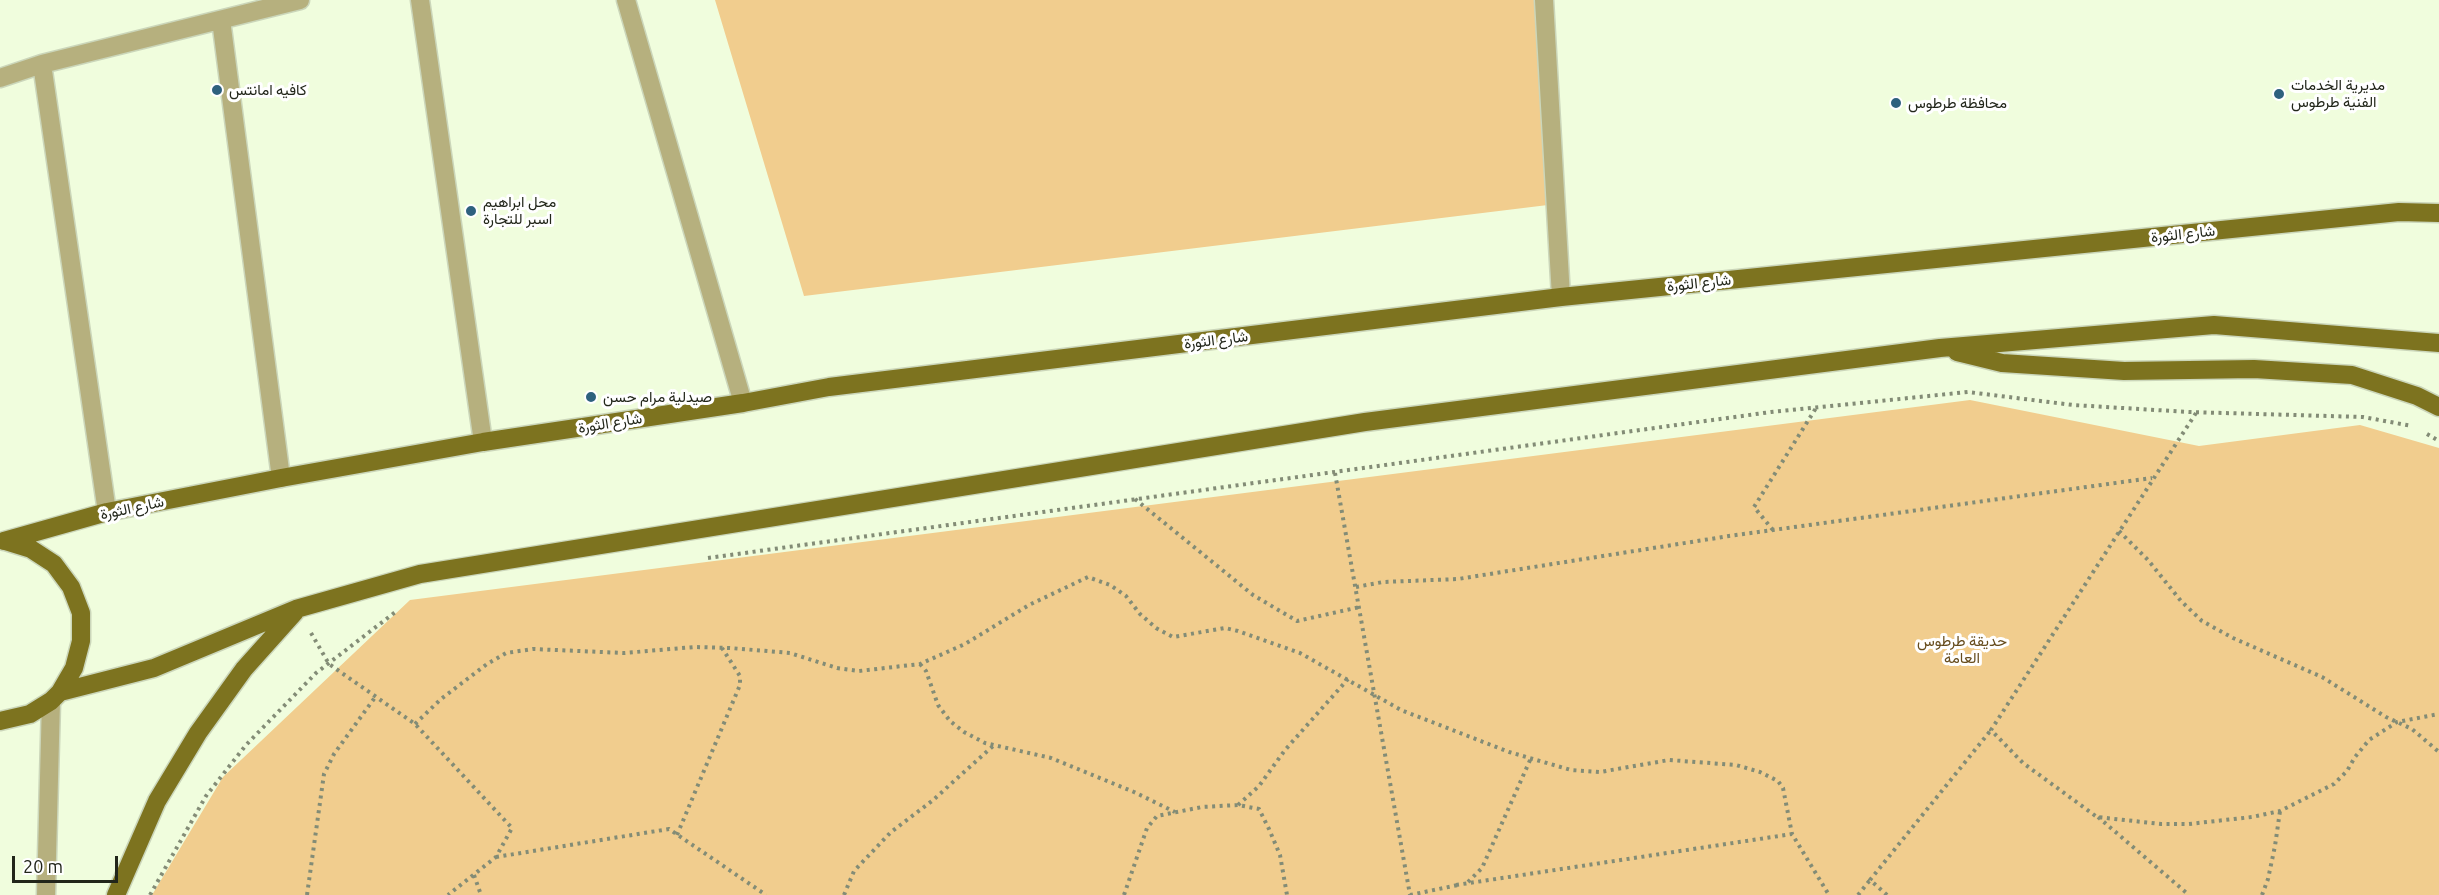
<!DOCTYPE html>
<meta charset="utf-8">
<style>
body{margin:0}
#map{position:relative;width:2439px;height:895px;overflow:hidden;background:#f0fddd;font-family:Ubuntu,sans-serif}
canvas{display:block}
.scale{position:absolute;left:12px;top:856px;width:106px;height:27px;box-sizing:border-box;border:3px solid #22261a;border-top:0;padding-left:8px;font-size:18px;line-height:21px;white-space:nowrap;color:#22261a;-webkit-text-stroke:4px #fff;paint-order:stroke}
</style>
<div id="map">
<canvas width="2439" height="895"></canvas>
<div class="scale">20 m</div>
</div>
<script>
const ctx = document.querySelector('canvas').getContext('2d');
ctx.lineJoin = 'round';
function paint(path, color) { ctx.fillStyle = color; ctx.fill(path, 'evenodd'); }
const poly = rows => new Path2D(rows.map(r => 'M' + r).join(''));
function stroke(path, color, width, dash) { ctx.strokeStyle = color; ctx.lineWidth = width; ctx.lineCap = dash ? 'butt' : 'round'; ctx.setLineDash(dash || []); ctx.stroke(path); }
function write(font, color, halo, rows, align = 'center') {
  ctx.font = font + ' Ubuntu,Vazirmatn,sans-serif'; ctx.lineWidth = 6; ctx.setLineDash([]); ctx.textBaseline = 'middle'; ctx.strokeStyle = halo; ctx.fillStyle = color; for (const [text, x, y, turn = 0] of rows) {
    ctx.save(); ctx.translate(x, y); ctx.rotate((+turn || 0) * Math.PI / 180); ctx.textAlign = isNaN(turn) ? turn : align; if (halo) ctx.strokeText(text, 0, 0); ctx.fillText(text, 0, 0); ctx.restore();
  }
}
paint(poly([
 [715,0,1543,0,1556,204,804,296],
 [1970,400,2199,446,2360,425,2439,448,2439,895,152,895,223,777,410,600]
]), '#f1cd8e');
const minor = poly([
 [420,0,483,442],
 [626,0,743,403],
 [1544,0,1561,297],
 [221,20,281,478],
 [42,64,107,512],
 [0,78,42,64,300,0],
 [46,895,51,701]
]);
const major = poly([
 [1957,352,2002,363,2124,371,2254,369,2352,375,2417,396,2439,407],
 [4,541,107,512,281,478,483,442,743,403,829,387,1561,297,2399,212,2439,213],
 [60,692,154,668,296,609,420,574,1365,422,1940,348,2214,325,2439,343],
 [0,721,30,714,51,701,60,692,74,668,81,641,81,613,71,587,54,564,31,549,5,541],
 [116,895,157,801,198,733,244,669,295,612]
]);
stroke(minor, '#cbd6ba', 21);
stroke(major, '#cbd6ba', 21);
stroke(poly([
 [2196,413,1991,730,2023,763,2097,817,2161,824,2189,824,2252,817,2280,811,2334,784,2347,771,2355,757,2369,740,2397,722,2439,714],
 [2427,434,2439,441],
 [1335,473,1410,895],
 [1135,499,1253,595,1297,621,1360,607],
 [1773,530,1754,507,1816,408],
 [2119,531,2148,560,2181,601,2202,621,2233,638,2322,677,2386,717,2412,729,2439,752],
 [708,558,1771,412,1968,392,2073,405,2189,412,2363,417,2412,426],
 [1356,587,1383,582,1458,579,1729,536,2152,478],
 [311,633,329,664,415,724,512,828,496,857,448,895],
 [920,664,926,671,938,705,950,721,964,732,985,743,1051,758,1134,792,1175,812],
 [415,724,441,699,487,664,506,653,533,649,624,653,695,647,730,648,790,653,837,668,859,671,920,664,965,644,1029,605,1088,577,1110,585,1126,596,1140,614,1156,628,1173,637,1225,628,1238,631,1300,653,1401,710,1509,752,1571,770,1600,772,1669,760,1736,765,1760,772,1778,781,1783,788,1792,834,1829,895],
 [1238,805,1259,786,1285,750,1348,679],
 [2098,817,2189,895],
 [677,835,740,685,740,676,722,648],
 [496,857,669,829,766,895],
 [474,875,481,895],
 [1468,882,1482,868,1531,758],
 [1456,885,1792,834],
 [150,895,206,796,246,745,316,673,398,610],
 [307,895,324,774,334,754,376,696],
 [844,895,854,871,891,832,932,801,993,746],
 [1124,895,1147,828,1157,816,1202,807,1238,805,1259,809,1269,829,1280,855,1287,895],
 [1410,895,1458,885],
 [1858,895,1870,880],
 [1887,895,1870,880,1991,730],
 [2262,895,2268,879,2275,846,2280,811]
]), '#838c76', 4, [3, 4.5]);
stroke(minor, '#b6b07e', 18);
stroke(major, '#7d731f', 18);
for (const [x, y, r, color] of [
 [217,90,6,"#2e617e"],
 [2279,94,6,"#2e617e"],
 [1896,103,6,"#2e617e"],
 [471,211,6,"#2e617e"],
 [591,397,6,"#2e617e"]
]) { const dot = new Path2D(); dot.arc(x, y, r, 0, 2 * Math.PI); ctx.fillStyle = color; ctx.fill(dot); stroke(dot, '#fff', 2); }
write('15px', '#22261a', '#fff', [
 ["مديرية الخدمات",2291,85],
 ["الفنية طرطوس",2291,102],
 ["كافيه امانتس",229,90],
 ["محافظة طرطوس",1908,103],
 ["محل ابراهيم",483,202],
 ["اسبر للتجارة",483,219],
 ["صيدلية مرام حسن",603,397]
], 'left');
write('15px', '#22261a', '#fff', [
 ["شارع الثورة",2183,234,-6],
 ["شارع الثورة",1699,283,-6],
 ["شارع الثورة",1216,340,-7],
 ["شارع الثورة",610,423,-9],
 ["شارع الثورة",132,508,-12]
]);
write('15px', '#664c1d', '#fff', [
 ["حديقة طرطوس",1962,641],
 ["العامة",1962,658]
]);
</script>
